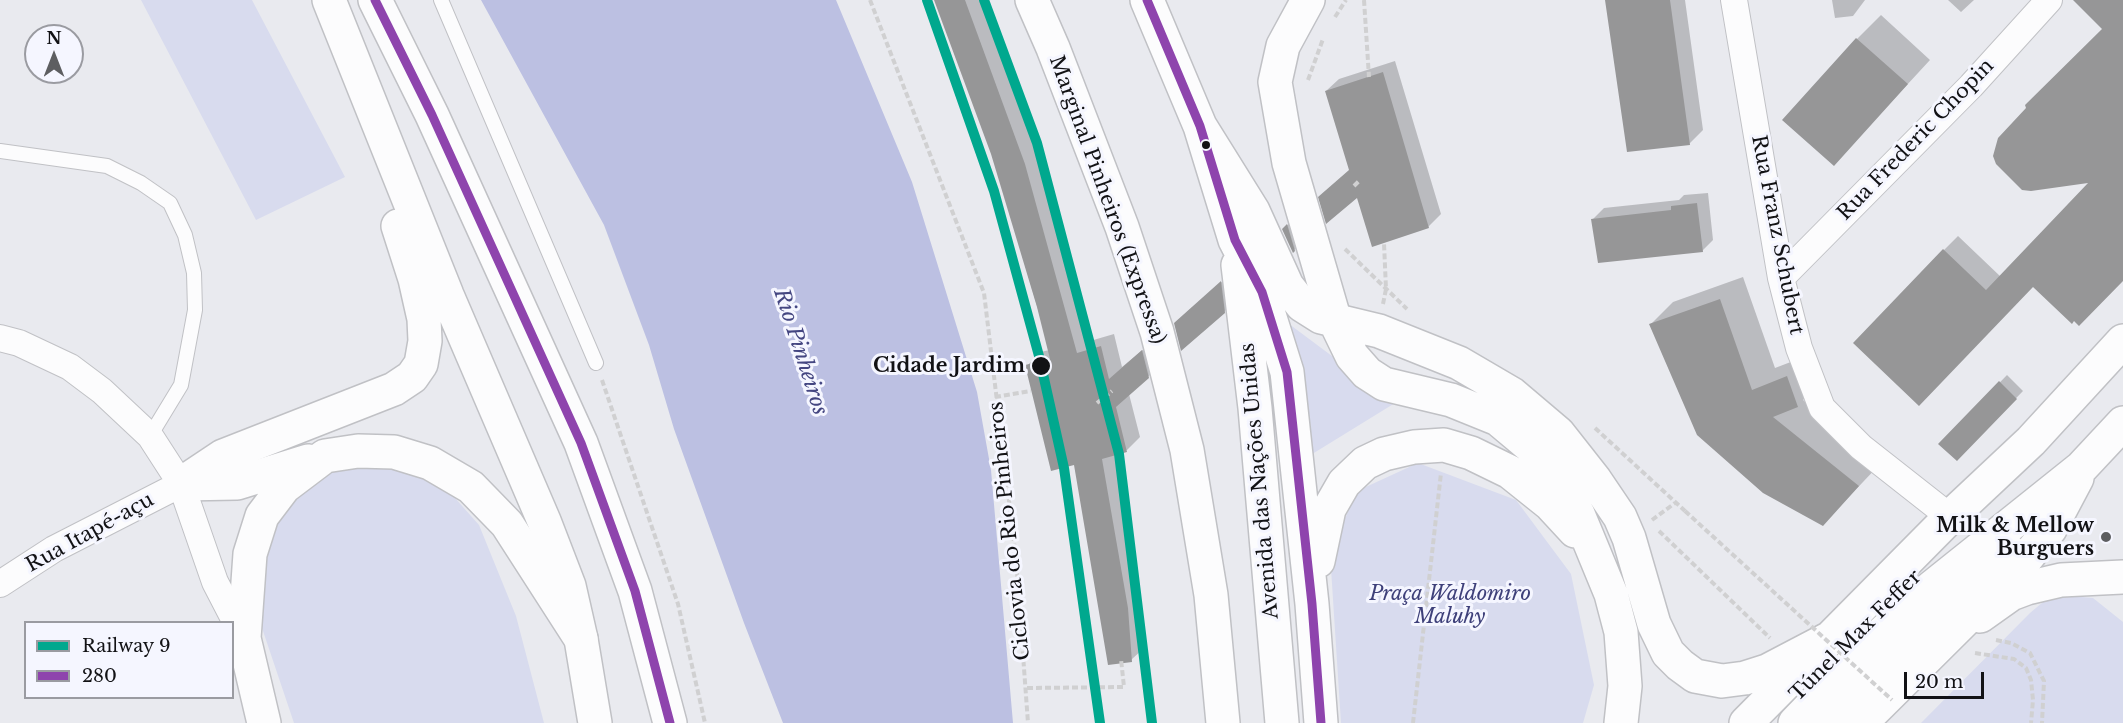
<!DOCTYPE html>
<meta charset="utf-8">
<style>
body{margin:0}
#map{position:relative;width:2123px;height:723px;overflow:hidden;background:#e9eaef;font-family:"Libre Baskerville",serif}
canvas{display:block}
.legend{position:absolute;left:24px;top:621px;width:210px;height:78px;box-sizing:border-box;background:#f5f6ff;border:2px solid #9a9ba1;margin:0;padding:8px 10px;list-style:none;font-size:18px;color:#121215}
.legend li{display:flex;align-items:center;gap:12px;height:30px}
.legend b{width:30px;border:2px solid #9a9ba1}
.north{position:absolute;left:24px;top:24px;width:60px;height:60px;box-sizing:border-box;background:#f5f6ff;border:2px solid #9a9ba1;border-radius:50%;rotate:0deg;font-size:16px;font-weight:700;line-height:24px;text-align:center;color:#121215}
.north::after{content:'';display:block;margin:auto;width:21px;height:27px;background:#5d5e61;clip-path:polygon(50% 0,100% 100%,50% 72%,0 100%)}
.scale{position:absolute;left:1904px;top:672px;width:80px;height:27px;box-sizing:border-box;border:3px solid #121215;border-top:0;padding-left:8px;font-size:18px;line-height:21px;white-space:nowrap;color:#121215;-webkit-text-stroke:4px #f5f6ff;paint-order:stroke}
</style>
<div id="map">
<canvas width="2123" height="723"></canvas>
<ul class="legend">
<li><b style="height:8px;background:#00a88e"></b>Railway 9</li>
<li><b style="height:8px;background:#8e44ad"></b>280</li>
</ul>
<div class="north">N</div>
<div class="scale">20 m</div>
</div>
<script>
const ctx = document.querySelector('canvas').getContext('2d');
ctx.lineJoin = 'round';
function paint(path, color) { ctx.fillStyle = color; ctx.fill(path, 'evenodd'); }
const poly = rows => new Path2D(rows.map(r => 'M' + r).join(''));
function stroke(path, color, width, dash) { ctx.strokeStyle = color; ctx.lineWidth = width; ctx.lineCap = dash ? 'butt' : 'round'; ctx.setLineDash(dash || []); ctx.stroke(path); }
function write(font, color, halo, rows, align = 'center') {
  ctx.font = font + ' "Libre Baskerville",serif'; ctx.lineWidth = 6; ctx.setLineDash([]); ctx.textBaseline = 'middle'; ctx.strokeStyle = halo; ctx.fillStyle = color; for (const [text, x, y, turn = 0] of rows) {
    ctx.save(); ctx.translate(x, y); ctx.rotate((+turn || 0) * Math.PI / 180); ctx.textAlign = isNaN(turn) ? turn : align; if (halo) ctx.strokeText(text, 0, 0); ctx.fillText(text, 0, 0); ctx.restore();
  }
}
paint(poly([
 [141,0,252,0,345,177,256,220],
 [1281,318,1395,403,1309,456],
 [368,462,439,480,479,525,516,616,544,723,294,723,262,628,262,546,288,503,332,472],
 [1418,463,1516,500,1571,574,1594,685,1583,723,1341,723,1330,553,1357,491],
 [2058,595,2093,598,2123,622,2123,723,1921,723,2030,613,2043,602]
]), '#d8dbee');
paint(poly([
 [481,0,836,0,912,182,977,392,991,470,1013,723,783,723,744,623,674,429,649,345,604,225]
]), '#bcc0e2');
paint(poly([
 [935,0,983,0,1034,137,1090,341,1114,334,1122,367,1156,339,1162,364,1129,394,1140,437,1127,450,1116,453,1140,594,1145,647,1131,660,1076,463,1027,366,1040,352,1050,350,992,153],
 [1607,0,1685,0,1703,130,1689,144],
 [1832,0,1865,0,1853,16,1835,18],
 [1948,0,1974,0,1961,12],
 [2082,0,2123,0,2123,280,2034,285,1933,390,1944,250,1958,236,2001,277,2092,181,2104,29],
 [1881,15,1930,60,1834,164,1857,39],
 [1395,61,1441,214,1428,227,1350,170,1326,91,1339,79],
 [1708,193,1713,240,1702,251,1593,219,1604,208,1679,200,1684,195],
 [1298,215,1305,239,1293,251,1283,229],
 [1232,273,1235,300,1224,312,1187,312],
 [1743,277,1775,368,1809,355,1820,383,1803,400,1881,463,1845,501,1651,324,1673,302],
 [2007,375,2023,391,1957,459,1941,443]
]), '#0003');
paint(poly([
 [934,0,965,0,1025,164,1077,353,1101,346,1109,379,1142,350,1149,378,1116,407,1127,452,1102,459,1128,608,1132,662,1108,665,1074,465,1051,471,1025,365,1050,359,1037,307,991,154],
 [1605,0,1670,0,1690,145,1627,152],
 [2073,0,2123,0,2123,281,2079,326,2074,321,2072,324,2033,287,1919,406,1853,343,1943,249,1986,290,2088,183,2031,191,2022,190,1996,164,1993,156,1998,138,2026,108,2025,105,2102,29],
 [1856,38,1908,84,1834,166,1782,120],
 [1383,72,1429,228,1372,247,1357,198,1326,224,1318,197,1349,170,1325,91],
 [1697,203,1703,252,1598,263,1591,219,1671,210,1671,206],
 [1287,224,1295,251,1293,253,1282,229],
 [1221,281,1225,313,1181,351,1174,323],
 [1720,299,1752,390,1787,376,1798,407,1773,417,1859,486,1823,526,1763,493,1697,435,1649,324],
 [1999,381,2017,399,1957,461,1938,444]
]), '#969697');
const service = poly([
 [441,0,596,363],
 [0,151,107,166,141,183,170,203,185,235,194,273,195,310,181,385,150,436]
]);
const minor = poly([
 [1734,0,1781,278,1799,348,1822,408,1861,447,1950,517],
 [1781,278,1971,86,2049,0],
 [0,338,19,343,70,367,102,391,150,436,181,484,215,582,244,638],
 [0,584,54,549,181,484]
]);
const tertiary = poly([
 [1308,0,1283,46,1275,82,1289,163,1335,321],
 [1980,616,2011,594,2027,588,2061,580,2123,577]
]);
const trunk = poly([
 [1147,0,1200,126,1235,240,1262,292,1287,372,1312,604,1321,723],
 [1200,126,1253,211,1287,286,1302,305,1321,317,1379,331,1459,363,1512,394,1558,433,1595,480,1620,517,1629,538,1654,624,1668,653,1680,665,1695,676,1722,681,1745,678,1767,671,1832,637],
 [1238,265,1255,408,1282,723],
 [1335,321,1352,356,1367,373,1384,384,1451,400,1498,419,1535,450,1561,485,1578,514,1611,594,1621,632,1625,686,1621,723],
 [181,484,237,483,308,461],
 [1318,561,1329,509,1344,483,1365,463,1384,454,1414,447,1444,445,1471,453,1510,472,1550,504,1575,531],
 [264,723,244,638,250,554,262,516,284,487,325,456,358,451,394,452,430,463,471,487,507,524,581,639,595,723],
 [1746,723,1950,517,2031,441,2123,341],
 [1795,723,1878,637,1931,588,2081,468,2123,423],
 [1828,723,2008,550],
 [1861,723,2025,560,2050,529,2077,478]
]);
const motorway = poly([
 [329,0,447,295,544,521,569,586,581,639],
 [375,0,432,115,581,443,635,591,670,723],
 [1032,0,1053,48,1122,227,1157,332,1187,450,1211,595,1223,723],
 [181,484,223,456,394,389,412,377,421,364,425,341,424,319,415,279,398,226]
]);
stroke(service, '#c0c1c5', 16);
stroke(minor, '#c0c1c5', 28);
stroke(tertiary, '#c0c1c5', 36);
stroke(trunk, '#c0c1c5', 36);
stroke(motorway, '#c0c1c5', 36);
stroke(poly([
 [870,0,984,293,1016,559,1028,723],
 [1364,0,1369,77],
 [1335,17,1346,0],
 [1308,80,1323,39],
 [1354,186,1359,181],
 [1345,249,1407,309],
 [1383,304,1386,289,1384,243],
 [602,380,678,604,705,723],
 [995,397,1031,391],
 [1097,403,1112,391],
 [1595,428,1685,511],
 [1652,520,1675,503],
 [1659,531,1770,638],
 [1996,640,2011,643,2030,653,2044,681,2042,723],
 [1975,653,2014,659,2026,668,2031,680,2033,700,2031,723],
 [1027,688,1124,687,1121,659],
 [1413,723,1441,473]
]), '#d0d0d1', 4, [6, 3]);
stroke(service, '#fcfcfd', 14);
stroke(minor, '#fcfcfd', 26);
stroke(tertiary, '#fcfcfd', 33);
stroke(trunk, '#fcfcfd', 33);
stroke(motorway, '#fcfcfd', 33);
stroke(poly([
 [1685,511,1892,700]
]), '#d0d0d1', 4, [6, 3]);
stroke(poly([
 [375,0,432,115,581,443,635,591,670,723],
 [1147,0,1200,126,1235,240,1262,292,1287,372,1312,604,1321,723]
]), '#8e44ad', 9);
stroke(poly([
 [927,0,994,191,1039,356,1064,468,1100,723],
 [984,0,1037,143,1119,454,1152,723]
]), '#00a88e', 10);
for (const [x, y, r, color] of [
 [1206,145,5,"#121215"],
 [1041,366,10,"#121215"],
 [2106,537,6,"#5d5e61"]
]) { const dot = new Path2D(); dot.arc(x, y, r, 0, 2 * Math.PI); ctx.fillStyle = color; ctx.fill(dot); stroke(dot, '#f5f6ff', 2); }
write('20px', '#121215', '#f5f6ff', [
 ["Rua Frederic Chopin",1916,140,-46],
 ["Marginal Pinheiros (Expressa)",1107,200,70],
 ["Rua Franz Schubert",1777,235,79],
 ["Avenida das Nações Unidas",1260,481,-95],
 ["Ciclovia do Rio Pinheiros",1010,531,-96],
 ["Rua Itapé-açu",90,533,-29],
 ["Túnel Max Feffer",1856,636,-45]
]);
write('bold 20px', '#121215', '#f5f6ff', [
 ["Cidade Jardim",1025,366]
], 'right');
write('bold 20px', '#121215', '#f5f6ff', [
 ["Milk & Mellow",2094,526],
 ["Burguers",2094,549]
], 'right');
write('italic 20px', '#3e407a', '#f5f6ff', [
 ["Praça Waldomiro",1450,594],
 ["Maluhy",1450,617]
]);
write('italic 21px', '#444681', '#f5f6ff', [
 ["Rio Pinheiros",800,352,72]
]);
</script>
